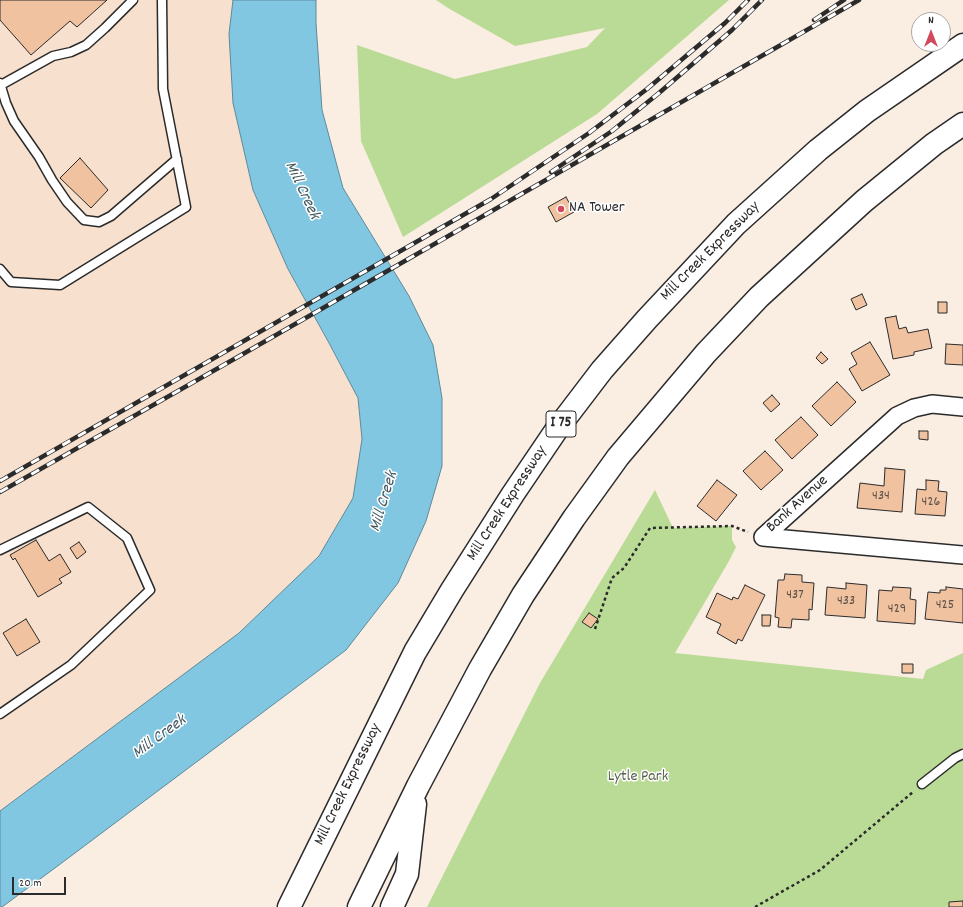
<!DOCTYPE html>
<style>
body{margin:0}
#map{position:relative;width:963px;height:907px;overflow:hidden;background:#faede2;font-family:Dekko,sans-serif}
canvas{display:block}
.north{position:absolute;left:911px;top:12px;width:40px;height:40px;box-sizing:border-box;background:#fff;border:1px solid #aaa;border-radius:50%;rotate:0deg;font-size:11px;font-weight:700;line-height:16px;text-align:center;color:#2b2b2b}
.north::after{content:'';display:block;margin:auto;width:14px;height:18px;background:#d1495b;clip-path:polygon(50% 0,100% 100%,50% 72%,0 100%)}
.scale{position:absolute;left:12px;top:877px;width:54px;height:18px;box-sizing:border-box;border:2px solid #2b2b2b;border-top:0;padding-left:5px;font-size:12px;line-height:14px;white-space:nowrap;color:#2b2b2b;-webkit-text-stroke:3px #fff;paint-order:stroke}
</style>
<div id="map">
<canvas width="963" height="907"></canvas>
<div class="north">N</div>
<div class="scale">20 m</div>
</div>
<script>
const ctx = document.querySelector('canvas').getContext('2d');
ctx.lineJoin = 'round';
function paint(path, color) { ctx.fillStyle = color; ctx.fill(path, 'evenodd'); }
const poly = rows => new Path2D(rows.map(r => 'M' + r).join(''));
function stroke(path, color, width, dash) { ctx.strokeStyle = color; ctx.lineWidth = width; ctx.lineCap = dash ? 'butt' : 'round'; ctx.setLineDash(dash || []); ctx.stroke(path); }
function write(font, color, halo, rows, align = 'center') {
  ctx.font = font + ' Dekko,sans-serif'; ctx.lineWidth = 3; ctx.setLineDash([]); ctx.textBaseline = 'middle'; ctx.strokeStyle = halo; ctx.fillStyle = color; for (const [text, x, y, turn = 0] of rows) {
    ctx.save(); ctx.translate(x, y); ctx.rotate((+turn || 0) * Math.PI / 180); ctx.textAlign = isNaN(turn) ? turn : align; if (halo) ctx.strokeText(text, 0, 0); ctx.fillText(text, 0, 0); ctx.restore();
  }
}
paint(poly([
 [0,0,267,0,233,103,253,190,288,269,329,343,358,398,362,439,353,498,319,556,239,633,0,811]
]), '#f7e0ce');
paint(poly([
 [436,0,729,0,597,114,403,237,361,141,357,45,455,79,587,47,605,28,515,46,448,8],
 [655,490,673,528,732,526,732,540,736,547,729,561,675,653,923,679,926,670,963,653,963,907,427,907,540,683]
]), '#badb95');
const water = poly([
 [233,0,316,0,316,23,322,110,343,188,409,296,433,345,442,398,442,466,426,521,398,583,346,650,59,865,2,907,0,907,0,811,239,633,319,556,353,498,362,439,358,398,329,343,288,269,253,190,233,103,229,34,233,0]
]);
paint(water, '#81c7e2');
stroke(water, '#5f8999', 1);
const building = poly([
 [0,0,107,0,77,27,70,21,31,55,0,20,0,0],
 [80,158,108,190,91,208,60,178,80,158],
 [566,197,574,212,556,222,548,207,566,197],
 [862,294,867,305,856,310,851,299,862,294],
 [938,302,947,302,947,313,938,313,938,302],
 [896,316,899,329,906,327,908,333,928,329,932,348,914,352,914,355,893,359,885,318,896,316],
 [870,342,890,375,862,391,849,369,857,364,851,353,870,342],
 [946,344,963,345,963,365,945,364,946,344],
 [821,352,828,359,822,364,816,358,821,352],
 [837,382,856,402,831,426,812,406,837,382],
 [772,395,780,404,771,412,763,403,772,395],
 [801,417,818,435,792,459,775,440,801,417],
 [919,431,928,431,928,440,919,439,919,431],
 [765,451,783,470,761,490,743,471,765,451],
 [885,468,905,470,902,512,857,508,860,483,884,486,885,468],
 [717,480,737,495,716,521,697,506,717,480],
 [926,480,939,481,938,491,947,492,945,516,915,514,917,489,926,490,926,480],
 [36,540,49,561,60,554,71,572,59,579,62,583,38,597,15,558,13,560,10,555,36,540],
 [79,542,86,552,77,559,70,548,79,542],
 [785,574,802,575,802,582,814,583,812,610,809,609,809,620,792,619,791,628,778,627,779,618,775,617,778,580,784,580,785,574],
 [846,583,867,585,865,618,825,615,827,587,846,589,846,583],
 [745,585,765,595,742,641,738,639,736,644,717,633,721,624,706,617,717,593,732,600,733,597,738,599,745,585],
 [893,587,911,588,910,599,916,600,915,624,877,621,879,590,892,591,893,587],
 [946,587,963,589,963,623,925,619,928,592,940,593,940,590,946,590,946,587],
 [589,613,598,619,591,628,582,622,589,613],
 [762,615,771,615,770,626,762,626,762,615],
 [26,619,40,642,17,656,3,633,26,619],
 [902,664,913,664,913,673,902,673,902,664],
 [963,901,963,907,949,907,949,902,963,901]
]);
paint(building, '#f0c2a0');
stroke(building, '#2b2b2b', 1);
const lane = poly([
 [0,83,6,103,14,121,39,157,52,180,67,202,84,220,99,222,111,216,177,159],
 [1,85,53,56,71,52,86,45,105,28,133,0],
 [0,269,11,282,60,285,186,207,163,89,162,0],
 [0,550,88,507,127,538,150,590,71,665,0,714],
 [922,784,955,758,963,754]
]);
const street = poly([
 [963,407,932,404,914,408,897,416,763,537,963,555]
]);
const highway = poly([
 [289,907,415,652,452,590,513,494,557,429,602,370,647,319,736,224,818,150,867,111,963,45],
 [359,907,418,786,480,669,523,595,574,518,618,457,706,353,759,297,864,201,934,144,963,124],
 [392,907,407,874,415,804]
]);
stroke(lane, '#2b2b2b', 11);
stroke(street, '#2b2b2b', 20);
stroke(highway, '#2b2b2b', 25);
stroke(poly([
 [595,629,612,578,624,568,650,528,732,526,748,532],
 [755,907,820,870,913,792]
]), '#2b2b2b', 2.5, [3, 3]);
stroke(lane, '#fff', 8);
stroke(street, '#fff', 17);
stroke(highway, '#fff', 22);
const rail = poly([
 [814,20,844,0],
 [551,172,612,131,659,93,732,30,762,0],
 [0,481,491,199,589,133,647,89,725,23,748,0],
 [0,492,236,358,859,0]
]);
stroke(rail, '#2b2b2b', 4.5);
stroke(rail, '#fff', 3, [9]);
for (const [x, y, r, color] of [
 [561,209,4,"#d1495b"]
]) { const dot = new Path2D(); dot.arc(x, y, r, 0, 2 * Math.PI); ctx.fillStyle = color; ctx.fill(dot); stroke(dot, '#fff', 1.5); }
write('14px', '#5c5148', null, [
 ["434",881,497],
 ["426",931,503],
 ["437",795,596],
 ["433",846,602],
 ["425",945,606],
 ["429",897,610]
]);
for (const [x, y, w] of [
 [561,424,30]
]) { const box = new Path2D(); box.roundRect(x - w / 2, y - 13, w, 26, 3); ctx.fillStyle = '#fff'; ctx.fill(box); stroke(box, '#2b2b2b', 1); }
write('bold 15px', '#2b2b2b', null, [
 ["I 75",561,424]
]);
write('16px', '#2b2b2b', '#fff', [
 ["NA Tower",569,209]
], 'left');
write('16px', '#2b2b2b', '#fff', [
 ["Mill Creek Expressway",711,252,-45],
 ["Mill Creek Expressway",508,504,-57],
 ["Bank Avenue",798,505,-42],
 ["Mill Creek Expressway",349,785,-64]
]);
write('16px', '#56604b', '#fff', [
 ["Lytle Park",638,778]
]);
write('italic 17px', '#455a62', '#fff', [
 ["Mill Creek",301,191,65],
 ["Mill Creek",385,502,-73],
 ["Mill Creek",160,738,-36]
]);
</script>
